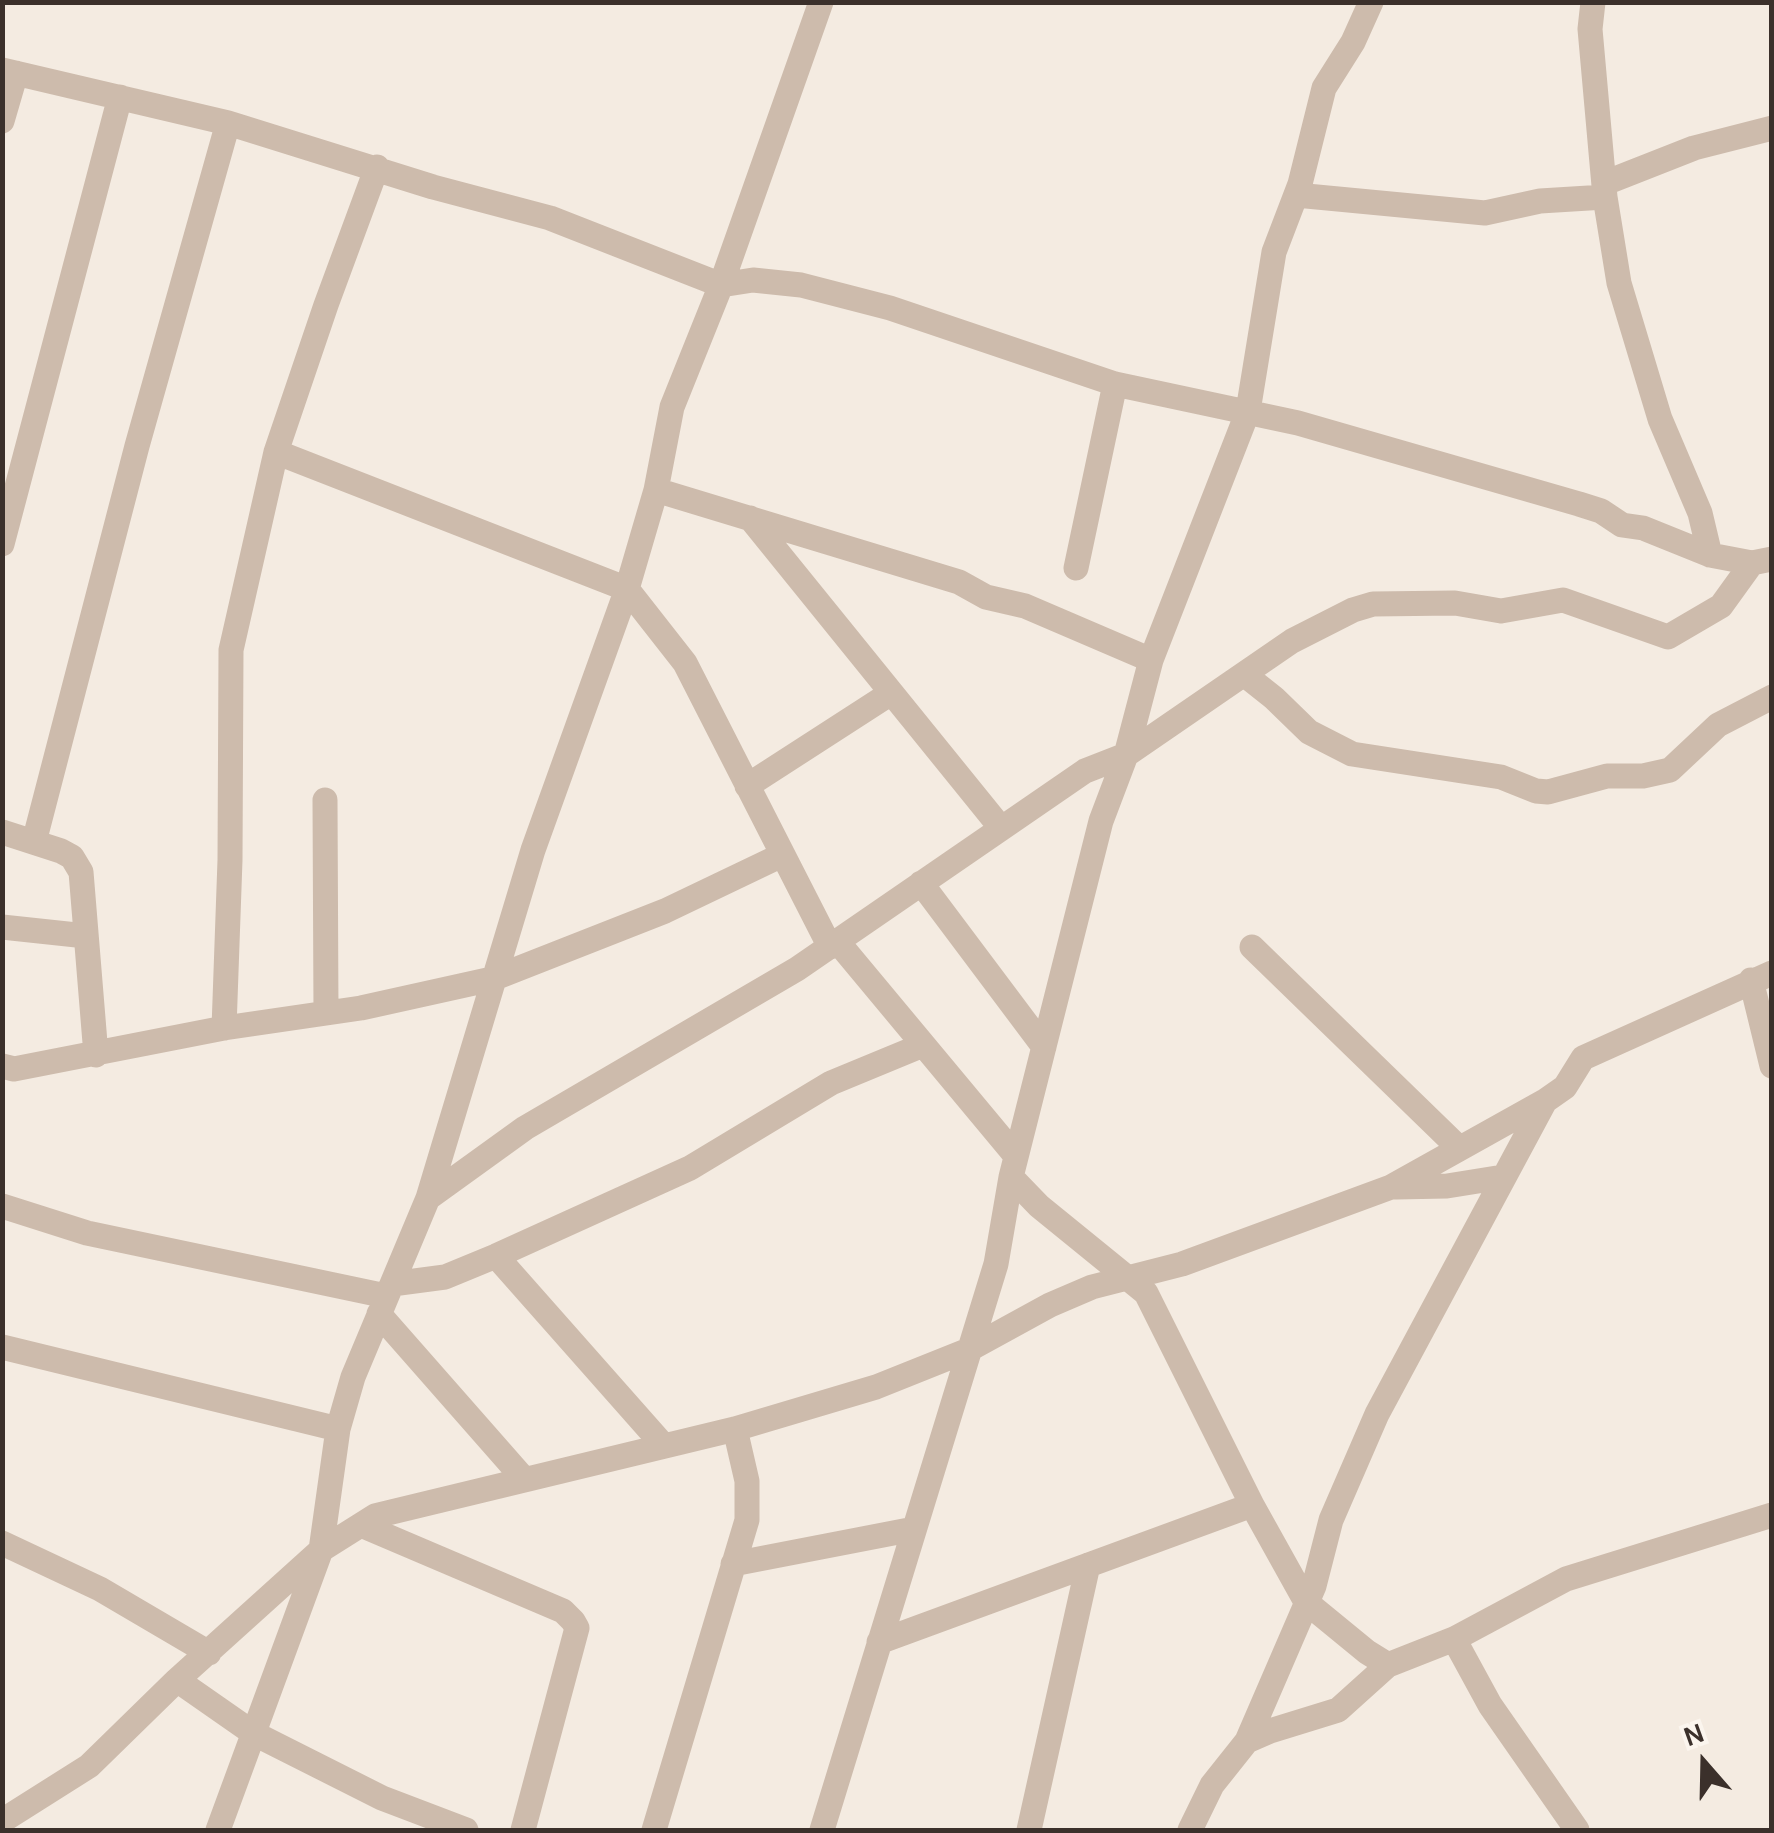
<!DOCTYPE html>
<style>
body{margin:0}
#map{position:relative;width:1774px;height:1833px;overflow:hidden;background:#f4ebe1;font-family:Karla,sans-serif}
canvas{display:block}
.frame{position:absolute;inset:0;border:5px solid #3b302b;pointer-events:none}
.north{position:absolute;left:1654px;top:1713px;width:100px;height:100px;-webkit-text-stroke:8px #fbf5ee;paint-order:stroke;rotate:340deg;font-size:28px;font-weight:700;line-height:40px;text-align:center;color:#3b302b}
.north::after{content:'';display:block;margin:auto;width:35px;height:45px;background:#3b302b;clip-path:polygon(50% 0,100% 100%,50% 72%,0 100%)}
</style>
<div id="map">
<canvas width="1774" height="1833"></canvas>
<div class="frame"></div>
<div class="north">N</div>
</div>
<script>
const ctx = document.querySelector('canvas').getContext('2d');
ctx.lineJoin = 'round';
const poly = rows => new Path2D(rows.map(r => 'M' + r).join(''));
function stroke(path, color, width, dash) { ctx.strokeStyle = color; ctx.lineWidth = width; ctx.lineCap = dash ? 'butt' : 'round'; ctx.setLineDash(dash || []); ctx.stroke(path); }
stroke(poly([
 [1593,2,1590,29,1605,197,1619,283,1660,419,1700,513,1710,555],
 [2,70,228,123,433,187,550,218,721,285,753,280,801,285,890,308,1115,384,1298,423,1579,504,1601,511,1622,525,1643,528,1710,555,1752,563,1772,559],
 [2,121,16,73],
 [1605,183,1694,148,1772,128],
 [1296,195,1485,213,1540,201,1605,197],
 [276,452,627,589,685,663,830,947],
 [656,490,959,582,986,597,1025,606,1151,660],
 [750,518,1001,828],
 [2,544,120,97],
 [1076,568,1115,384],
 [1245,675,1274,698,1309,732,1352,754,1501,777,1536,791,1548,792,1607,776,1643,776,1670,770,1718,725,1772,697],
 [747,786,891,693],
 [325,800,326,1013],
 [2,832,61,851,72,857,81,872,96,1055],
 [34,842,137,446,228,123],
 [921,883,1044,1047],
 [2,927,86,936],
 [837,941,1016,1156],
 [1252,947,1459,1148],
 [1751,980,1772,1066],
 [224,1028,230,860,231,650,276,452,326,305,377,167],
 [2,1066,14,1069,224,1028,361,1008,492,979,665,911,782,855],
 [1011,1177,1039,1206,1146,1293,1252,1505,1306,1602,1367,1652,1388,1665],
 [1396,1187,1447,1186,1503,1177],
 [428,1198,525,1128,797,969,1085,771,1126,755,1292,641,1353,610,1373,604,1455,603,1501,611,1563,600,1668,637,1721,606,1752,563],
 [2,1206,87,1233,386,1296],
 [496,1256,664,1446],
 [392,1284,445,1277,496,1256,690,1168,831,1083,923,1045],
 [379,1314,524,1479],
 [2,1347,338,1429],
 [361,1525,563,1611,573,1621,577,1628,523,1830],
 [2,1543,100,1589,209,1653],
 [733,1564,914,1529],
 [1454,1639,1490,1705,1577,1830],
 [879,1642,1252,1505],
 [177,1680,253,1733,382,1798,466,1830],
 [1247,1741,1270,1731,1338,1710,1388,1665,1454,1639,1566,1579,1772,1515],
 [2,1821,89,1766,177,1680,321,1550,375,1516,735,1429,876,1387,966,1351,1050,1305,1092,1287,1182,1264,1391,1187,1545,1101,1565,1087,1583,1058,1772,973],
 [218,1830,321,1550,338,1429,353,1377,428,1198,533,850,627,589,656,490,672,407,721,285,821,2],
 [654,1830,747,1520,747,1481,735,1429],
 [822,1830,996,1264,1011,1177,1101,821,1126,755,1151,660,1248,411,1274,252,1300,184,1324,88,1353,42,1371,2],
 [1029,1830,1088,1565],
 [1190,1830,1212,1785,1247,1741,1314,1586,1331,1520,1377,1414,1545,1101]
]), '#cdbbac', 25);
</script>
